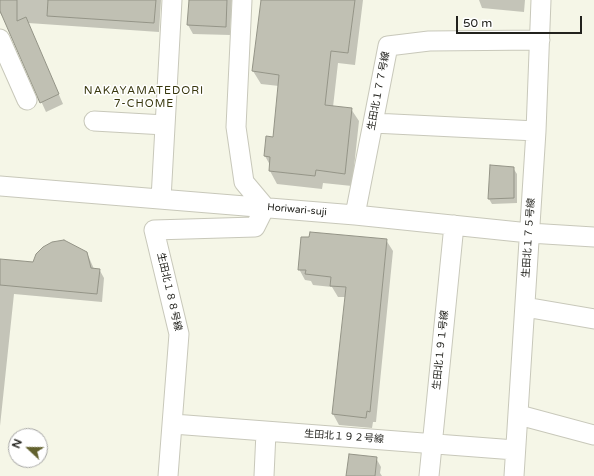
<!DOCTYPE html>
<meta charset="utf-8">
<style>
body{margin:0}
#map{position:relative;width:594px;height:476px;overflow:hidden;background:#f5f6e7;font-family:"Varela Round",sans-serif}
canvas{display:block}
.north{position:absolute;left:8px;top:428px;width:40px;height:40px;box-sizing:border-box;background:#fff;border:1px solid #a7a7a5;border-radius:50%;rotate:292deg;font-size:11px;font-weight:700;line-height:16px;text-align:center;color:#22221d}
.north::after{content:'';display:block;margin:auto;width:14px;height:18px;background:#62612e;clip-path:polygon(50% 0,100% 100%,50% 72%,0 100%)}
.scale{position:absolute;left:456px;top:16px;width:126px;height:18px;box-sizing:border-box;border:2px solid #22221d;border-top:0;padding-left:5px;font-size:12px;line-height:14px;white-space:nowrap;color:#22221d;-webkit-text-stroke:3px #fff;paint-order:stroke}
</style>
<div id="map">
<canvas width="594" height="476"></canvas>
<div class="north">N</div>
<div class="scale">50 m</div>
</div>
<script>
const ctx = document.querySelector('canvas').getContext('2d');
ctx.lineJoin = 'round';
function paint(path, color) { ctx.fillStyle = color; ctx.fill(path, 'evenodd'); }
const poly = rows => new Path2D(rows.map(r => 'M' + r).join(''));
function stroke(path, color, width, dash) { ctx.strokeStyle = color; ctx.lineWidth = width; ctx.lineCap = dash ? 'butt' : 'round'; ctx.setLineDash(dash || []); ctx.stroke(path); }
function write(font, color, halo, rows, align = 'center') {
  ctx.font = font + ' "Varela Round","Noto Sans JP",sans-serif'; ctx.lineWidth = 3; ctx.setLineDash([]); ctx.textBaseline = 'middle'; ctx.strokeStyle = halo; ctx.fillStyle = color; for (const [text, x, y, turn = 0] of rows) {
    ctx.save(); ctx.translate(x, y); ctx.rotate((+turn || 0) * Math.PI / 180); ctx.textAlign = isNaN(turn) ? turn : align; if (halo) ctx.strokeText(text, 0, 0); ctx.fillText(text, 0, 0); ctx.restore();
  }
}
paint(poly([
 [0,0,161,0,159,32,28,23,63,104,46,112,3,17,0,13],
 [190,0,232,0,230,35,193,34,188,25],
 [262,0,363,0,355,65,338,63,333,107,351,109,359,121,352,186,323,183,322,189,277,184,270,171,270,165,265,156,273,138,279,86,261,84,253,71],
 [479,0,525,0,524,12,482,8],
 [513,168,517,174,517,203,492,204,489,199],
 [386,240,393,251,376,422,373,422,372,428,339,425,333,414,346,297,338,297,332,287,313,285,311,281,305,280,299,269],
 [87,253,94,269,99,269,104,278,102,302,14,294,0,426,0,260,33,263],
 [376,458,381,467,380,473,382,476,347,476]
]), '#0003');
const building = poly([
 [0,0,17,0,17,21,26,17,59,94,40,103,0,11,0,0],
 [48,0,156,0,154,23,47,16,48,0],
 [189,0,227,0,226,27,187,25,189,0],
 [261,0,355,0,348,53,331,51,325,105,352,108,345,174,316,170,315,176,269,171,270,157,264,156,266,136,273,137,279,75,252,71,261,0],
 [490,165,514,167,514,198,488,199,490,165],
 [310,232,387,239,370,412,367,411,366,418,332,414,346,287,330,286,331,277,305,274,306,270,298,270,301,237,309,237,310,232],
 [64,240,87,252,91,268,100,269,97,294,0,285,0,259,33,262,36,254,43,247,52,242,64,240],
 [349,454,377,457,375,476,346,476,349,454]
]);
paint(building, '#c0c0b3');
stroke(building, '#949487', 1);
const minor = poly([
 [0,39,27,100],
 [94,121,165,125],
 [373,123,536,131],
 [0,186,355,215,529,233,594,237],
 [161,199,172,0],
 [355,215,388,46,429,41,540,40],
 [525,307,594,319],
 [519,415,594,435],
 [173,424,515,450],
 [168,476,179,334,154,230,255,227,265,207,244,182,236,127,242,0],
 [264,476,266,432],
 [429,476,454,225],
 [514,476,536,131,541,0]
]);
stroke(minor, '#c8c8ba', 21);
stroke(minor, '#fff', 19);
write('10px', '#22221d', '#fff', [
 ["生田北１７７号線",379,91,-79],
 ["Horiwari-suji",297,210,5],
 ["生田北１７５号線",529,238,-86],
 ["生田北１８８号線",169,292,77],
 ["生田北１９１号線",441,350,-84],
 ["生田北１９２号線",344,437,4]
]);
ctx.letterSpacing = '1px';
write('11px', '#37360c', '#fff', [
 ["NAKAYAMATEDORI",144,91],
 ["7-CHOME",144,104]
]);
ctx.letterSpacing = '0px';
</script>
